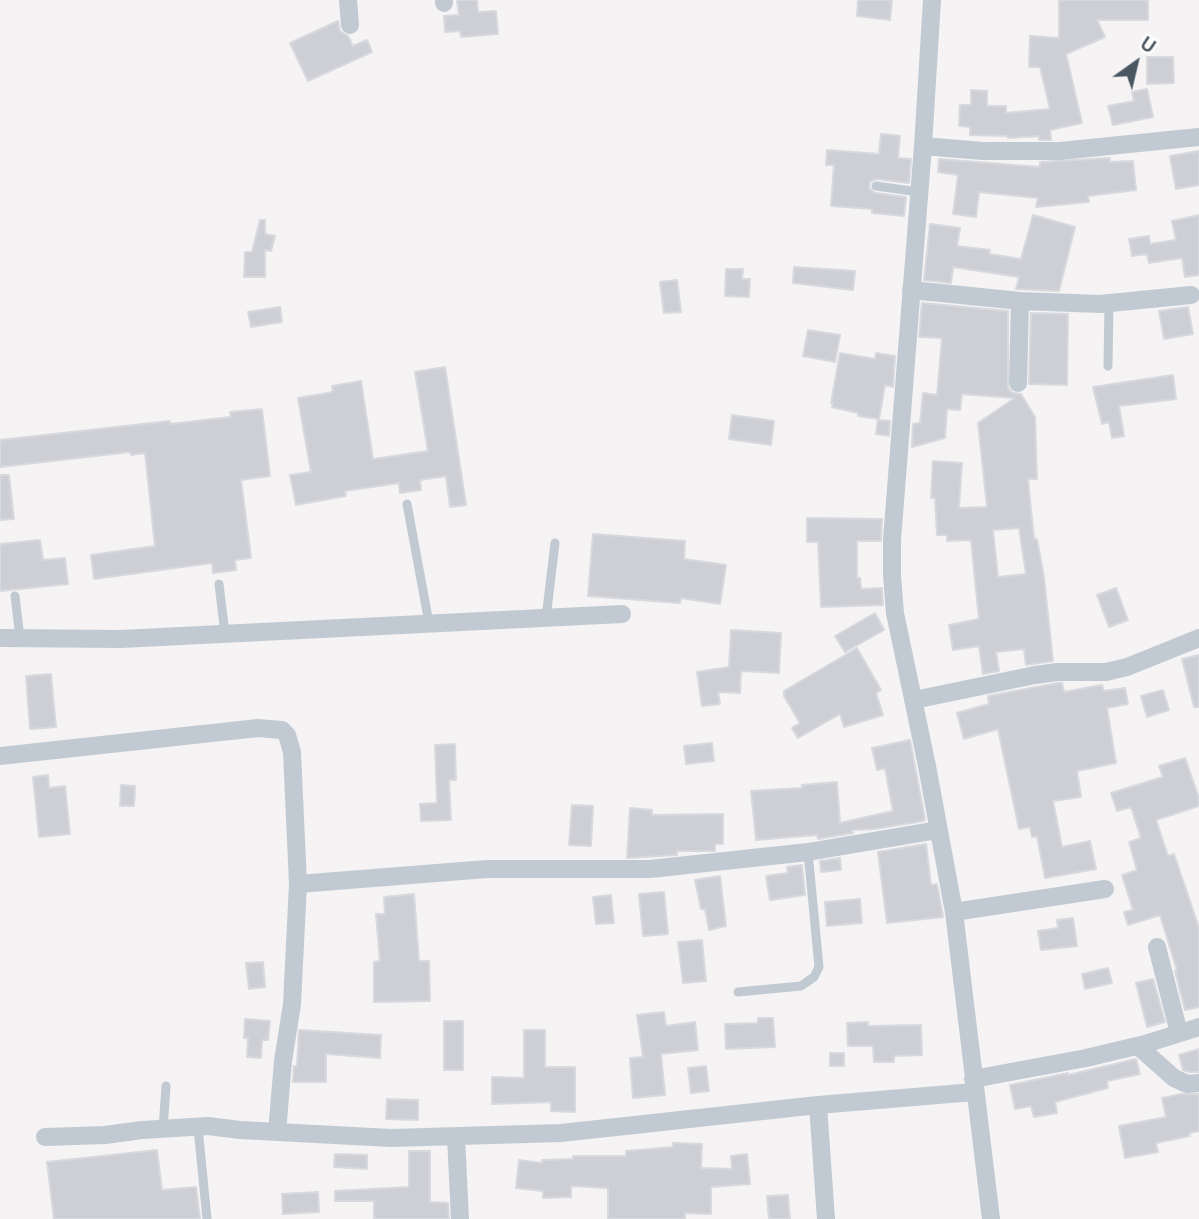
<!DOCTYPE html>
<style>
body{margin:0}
#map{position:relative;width:1199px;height:1219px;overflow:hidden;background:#f5f3f3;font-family:Figtree,sans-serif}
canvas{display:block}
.north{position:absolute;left:1101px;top:28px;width:70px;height:70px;-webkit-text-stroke:5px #fff;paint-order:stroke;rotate:34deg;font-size:19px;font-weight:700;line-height:28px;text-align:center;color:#4a5661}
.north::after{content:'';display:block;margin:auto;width:24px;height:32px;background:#4a5661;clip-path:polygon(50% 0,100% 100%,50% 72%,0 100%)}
</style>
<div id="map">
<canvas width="1199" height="1219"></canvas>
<div class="north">U</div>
</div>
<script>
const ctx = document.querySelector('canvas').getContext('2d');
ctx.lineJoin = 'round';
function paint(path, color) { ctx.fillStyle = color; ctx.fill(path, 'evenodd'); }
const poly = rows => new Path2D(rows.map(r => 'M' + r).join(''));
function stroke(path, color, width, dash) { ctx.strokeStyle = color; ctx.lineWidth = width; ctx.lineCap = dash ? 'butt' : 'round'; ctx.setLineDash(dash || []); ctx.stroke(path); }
const building = poly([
 [457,0,477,0,478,12,496,11,498,34,461,37,460,31,445,32,444,16,459,15,457,0],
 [858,0,892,0,890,20,857,16,858,0],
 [1059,0,1148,0,1148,20,1097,20,1105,37,1066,54,1082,123,1050,130,1051,140,1039,140,1039,136,1008,138,1008,136,970,135,970,127,959,126,960,105,971,105,971,90,987,91,987,106,1006,106,1006,113,1050,109,1040,67,1029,67,1030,36,1059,38,1059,0],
 [338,21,340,31,348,36,353,46,367,40,372,52,308,81,290,43,338,21],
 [1147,57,1173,57,1174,83,1147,84,1147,57],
 [1147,89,1153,117,1113,125,1108,106,1134,101,1132,92,1147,89],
 [881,134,900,136,898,158,911,159,909,183,876,179,870,182,869,188,875,193,906,197,904,216,872,213,872,209,831,206,834,165,826,165,827,150,879,154,881,134],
 [1199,151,1199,185,1176,189,1170,156,1199,151],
 [1110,158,1110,162,1133,161,1136,190,1088,196,1089,202,1036,207,1038,198,979,192,976,217,953,214,958,175,938,172,939,159,1040,167,1040,162,1110,158],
 [1033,215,1075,227,1059,291,1016,289,1019,277,953,267,951,283,924,280,930,224,960,228,957,246,990,250,989,254,1021,259,1033,215],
 [1199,215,1199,275,1185,277,1182,258,1149,263,1147,254,1132,256,1129,239,1149,236,1150,244,1176,240,1172,221,1199,215],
 [260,220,265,220,265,234,275,236,271,251,265,250,265,277,244,277,245,252,252,252,260,220],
 [794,267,855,271,853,290,793,283,794,267],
 [726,269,743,269,742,279,750,279,749,297,725,296,726,269],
 [677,280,681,312,664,313,660,282,677,280],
 [922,303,1008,311,1008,388,1013,393,1021,394,1035,417,1037,479,1028,479,1034,539,1037,539,1044,577,1053,661,1026,665,1024,649,996,652,999,671,983,674,979,646,953,650,949,625,979,619,971,540,947,541,947,535,937,535,935,498,931,498,933,461,962,463,959,508,987,507,978,423,1015,398,962,394,960,410,947,409,945,438,912,447,913,424,920,423,923,393,937,395,942,338,919,337,922,303],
 [1019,528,1026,574,998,577,993,530,1019,528],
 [280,307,282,322,251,327,248,312,280,307],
 [1188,307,1193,334,1164,339,1159,311,1188,307],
 [1031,313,1068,314,1067,385,1029,384,1031,313],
 [808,330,840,335,835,362,803,356,808,330],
 [840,353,875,359,876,353,895,356,893,387,885,385,879,419,858,416,858,413,832,407,833,403,831,403,840,353],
 [445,367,466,505,450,507,446,476,420,480,421,490,400,493,399,483,345,491,346,496,296,505,290,475,311,472,298,398,333,392,332,386,361,381,373,459,428,451,415,372,445,367],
 [1173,375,1176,399,1119,406,1124,436,1112,438,1109,422,1102,424,1093,387,1173,375],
 [262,409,270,476,241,480,251,558,235,560,236,570,213,573,212,563,94,579,91,555,155,546,145,453,131,455,130,452,0,467,0,440,170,421,170,424,231,417,230,412,262,409],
 [732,415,774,421,771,445,729,439,732,415],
 [878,420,890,421,889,436,876,434,878,420],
 [0,475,9,475,14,519,0,520,0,475],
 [807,518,882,519,881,541,857,541,857,578,860,578,861,589,882,588,883,605,821,607,818,542,807,542,807,518],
 [593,534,685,541,684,559,726,565,720,604,681,598,680,603,588,596,593,534],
 [40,540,43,560,65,558,68,584,0,591,0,544,40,540],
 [1116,588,1128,620,1109,627,1097,595,1116,588],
 [875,613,884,630,845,652,835,636,875,613],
 [731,630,781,633,779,673,741,671,740,693,718,692,720,704,702,706,697,672,729,667,731,630],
 [857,648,881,690,876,693,883,715,844,727,840,714,798,738,792,728,800,723,784,696,784,691,857,648],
 [1199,655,1199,707,1194,707,1182,659,1199,655],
 [51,674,56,727,30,729,26,676,51,674],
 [1058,683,1062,683,1064,692,1102,685,1104,691,1125,688,1128,704,1107,708,1116,763,1077,771,1081,797,1053,801,1062,847,1090,841,1096,869,1045,878,1037,836,1032,837,1030,827,1019,829,998,729,964,739,957,713,989,704,988,696,1058,683],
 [1163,690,1169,710,1147,717,1141,696,1163,690],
 [910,740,925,819,923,821,875,829,852,830,853,833,818,839,817,835,756,840,751,791,802,788,802,785,837,782,840,823,893,811,885,768,877,770,872,748,910,740],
 [712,743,714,761,686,764,684,746,712,743],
 [455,744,456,780,449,780,451,820,421,821,420,804,437,803,435,745,455,744],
 [1185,758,1199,798,1199,806,1156,820,1168,856,1174,854,1199,928,1199,1007,1185,1010,1175,971,1177,970,1160,915,1128,925,1124,912,1133,910,1122,875,1137,870,1129,842,1141,838,1131,807,1117,811,1111,793,1163,777,1159,766,1185,758],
 [48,775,49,788,65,786,70,834,39,837,33,777,48,775],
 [121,785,135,786,134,806,120,806,121,785],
 [572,805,593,806,591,846,569,845,572,805],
 [630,808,652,810,652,815,723,814,723,844,715,844,715,851,677,851,677,855,627,858,630,808],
 [926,844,931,885,937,884,943,917,887,923,878,852,926,844],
 [840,858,841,870,821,872,820,861,840,858],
 [802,865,805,895,770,900,766,876,788,873,787,867,802,865],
 [720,876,726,926,709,930,705,909,701,909,695,880,720,876],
 [664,892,668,934,643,936,639,894,664,892],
 [414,894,419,961,429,961,430,1001,374,1002,374,962,380,961,376,914,385,914,384,897,414,894],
 [611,895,614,923,596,924,593,897,611,895],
 [860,899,862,923,827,926,825,902,860,899],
 [1073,918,1077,946,1041,950,1038,931,1058,928,1057,920,1073,918],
 [702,940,706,981,683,983,678,942,702,940],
 [263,962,265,987,249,989,246,963,263,962],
 [1108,968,1112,983,1085,989,1082,974,1108,968],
 [1153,979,1165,1022,1147,1027,1136,983,1153,979],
 [664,1012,666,1026,695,1022,698,1050,661,1054,665,1095,633,1098,630,1058,643,1057,637,1015,664,1012],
 [758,1018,773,1018,775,1047,726,1049,725,1024,758,1023,758,1018],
 [245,1019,270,1021,268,1040,262,1040,261,1058,247,1057,248,1038,244,1038,245,1019],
 [444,1021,463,1021,463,1070,444,1070,444,1021],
 [868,1022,868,1026,921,1025,922,1055,894,1056,894,1062,874,1062,873,1046,848,1046,847,1023,868,1022],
 [299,1030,381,1035,380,1058,326,1054,326,1082,293,1082,294,1066,297,1066,299,1030],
 [524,1030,545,1030,545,1067,575,1067,575,1112,551,1111,551,1102,492,1104,492,1077,524,1078,524,1030],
 [1199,1049,1199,1072,1189,1072,1183,1070,1179,1055,1199,1049],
 [830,1053,844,1053,844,1066,830,1066,830,1053],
 [1136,1059,1140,1074,1107,1081,1108,1088,1055,1102,1057,1113,1034,1117,1031,1106,1015,1109,1010,1085,1068,1073,1068,1075,1136,1059],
 [706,1066,709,1091,691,1093,688,1068,706,1066],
 [1181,1094,1199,1094,1199,1131,1189,1133,1190,1136,1156,1143,1158,1152,1125,1158,1119,1126,1166,1117,1162,1098,1181,1094],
 [387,1099,418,1100,418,1120,386,1119,387,1099],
 [673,1143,702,1144,701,1168,732,1169,731,1156,747,1154,750,1184,711,1187,711,1214,685,1213,685,1219,608,1219,608,1188,571,1186,571,1197,543,1198,543,1191,516,1188,519,1160,542,1163,542,1160,573,1159,573,1156,626,1156,626,1151,673,1147,673,1143],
 [157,1150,162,1190,196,1187,200,1219,54,1219,47,1162,157,1150],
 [409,1151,430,1151,430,1202,448,1203,449,1219,374,1219,374,1201,335,1201,335,1191,409,1187,409,1151],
 [335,1154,367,1155,367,1169,334,1167,335,1154],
 [318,1192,319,1212,283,1214,282,1194,318,1192],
 [788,1195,790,1219,769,1219,767,1196,788,1195]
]);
paint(building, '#cdcfd5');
stroke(building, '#d7d9de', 2);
stroke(poly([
 [876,186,919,192],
 [1108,366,1109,303],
 [407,504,429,623],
 [219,584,225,634],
 [15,596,20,638],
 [546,618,555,543],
 [738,992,801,986,814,977,819,967,808,852],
 [198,1128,207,1219],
 [163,1129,166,1086]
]), '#c1cad2', 9);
stroke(poly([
 [348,0,350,25],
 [444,0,444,3],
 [932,0,923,146,892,540,892,575,895,613,927,766,954,912,991,1219],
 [923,146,983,151,1060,151,1199,137],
 [911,290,1020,301,1100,304,1191,295],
 [1018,383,1020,301],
 [0,638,121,639,622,614],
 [914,700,1035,675,1057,672,1106,672,1127,667,1199,638],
 [0,756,258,728,282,730,287,735,292,752,298,884,487,869,650,869,808,852,938,830],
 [954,912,1105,889],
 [1157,947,1179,1033],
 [1138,1046,1174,1078,1187,1084,1199,1083],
 [973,1079,1086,1058,1145,1044,1199,1027],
 [818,1105,826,1219],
 [277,1132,283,1061,292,1004,298,884],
 [45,1137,105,1135,142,1130,208,1126,240,1130,391,1138,561,1133,818,1105,974,1092],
 [456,1137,460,1219]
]), '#c1cad2', 18);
</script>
